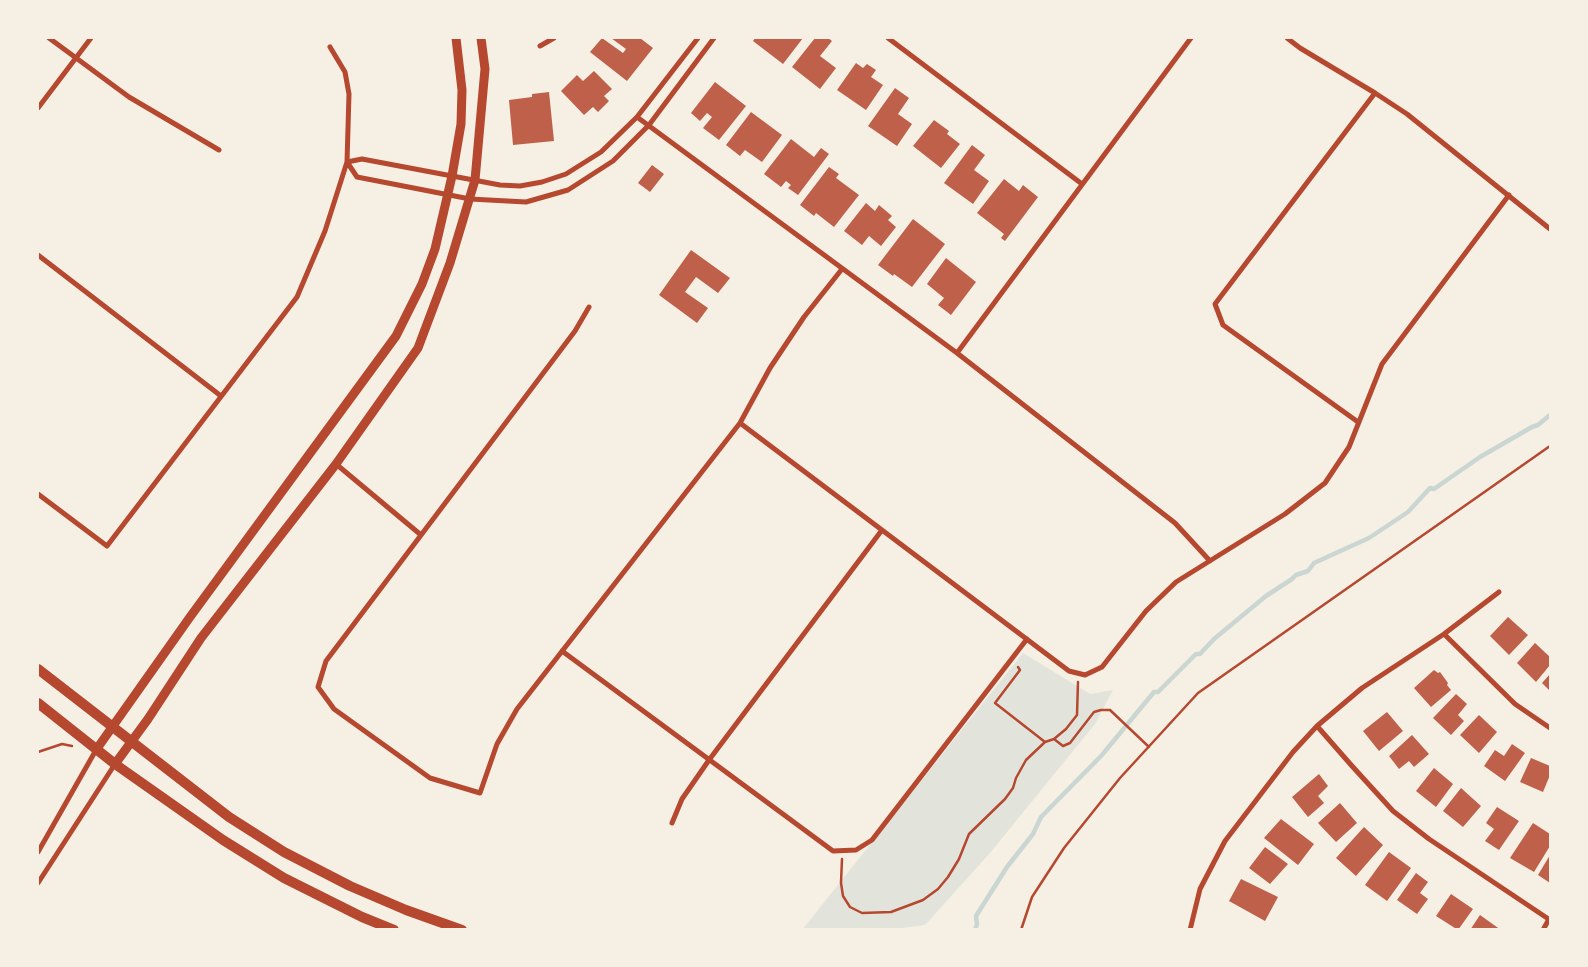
<!DOCTYPE html>
<style>
body{margin:0}
#map{position:relative;width:1588px;height:967px;overflow:hidden;background:#f6efe4;font-family:"IBM Plex Sans",sans-serif}
canvas{display:block}
.frame{position:absolute;inset:0;border:39px solid #f6efe4;pointer-events:none}
</style>
<div id="map">
<canvas width="1588" height="967"></canvas>
<div class="frame"></div>
</div>
<script>
const ctx = document.querySelector('canvas').getContext('2d');
ctx.lineJoin = 'round';
function paint(path, color) { ctx.fillStyle = color; ctx.fill(path, 'evenodd'); }
const poly = rows => new Path2D(rows.map(r => 'M' + r).join(''));
function stroke(path, color, width, dash) { ctx.strokeStyle = color; ctx.lineWidth = width; ctx.lineCap = dash ? 'butt' : 'round'; ctx.setLineDash(dash || []); ctx.stroke(path); }
paint(poly([
 [1023,653,1090,694,1113,690,1095,724,990,853,925,925,888,930,802,930]
]), '#e2e4dc');
stroke(poly([
 [975,930,977,924,976,916,1007,867,1033,834,1041,817,1102,755,1154,692,1158,692,1196,654,1200,654,1214,639,1266,596,1292,579,1296,575,1308,571,1314,563,1369,538,1408,512,1430,488,1434,489,1480,457,1532,427,1538,425,1550,415]
]), '#c9d6d2', 4.5);
paint(poly([
 [602,38,623,53,626,49,611,38,640,38,653,48,627,81,590,52],
 [755,38,803,38,783,64,753,41],
 [815,38,828,38,832,41,820,56,836,68,820,89,792,67],
 [856,63,863,68,867,64,876,70,871,77,883,85,866,110,837,90],
 [594,71,612,89,604,96,609,101,598,112,593,107,584,115,561,91,577,75,583,81],
 [715,82,746,106,719,140,703,128,712,117,707,113,700,121,691,113],
 [895,88,909,98,898,114,912,124,897,146,868,126],
 [549,92,554,141,513,145,509,100,532,97,532,94],
 [751,112,782,135,762,162,745,150,740,156,726,145],
 [934,120,949,131,947,134,960,144,941,168,913,146],
 [791,139,814,157,821,148,829,154,798,195,788,188,791,185,786,181,781,187,764,174],
 [972,145,985,155,974,170,989,181,973,204,944,183],
 [652,165,664,174,650,192,638,183],
 [829,167,839,174,836,178,859,195,834,227,816,213,814,216,800,205],
 [1004,179,1019,191,1023,185,1038,197,1005,241,1001,238,1004,234,977,213],
 [866,203,875,211,879,205,892,216,888,220,896,227,881,246,869,236,862,245,844,231],
 [913,219,945,244,912,287,894,274,893,276,878,265],
 [691,250,730,278,718,293,696,277,685,292,708,308,697,323,659,295],
 [946,258,976,282,951,315,938,305,944,298,927,284],
 [1508,617,1528,635,1509,655,1490,636],
 [1535,643,1550,657,1550,665,1536,682,1517,663],
 [1434,670,1438,673,1440,672,1448,683,1447,685,1451,690,1431,707,1414,688],
 [1550,674,1550,691,1542,683],
 [1456,694,1467,704,1458,715,1464,721,1451,735,1433,718],
 [1387,712,1403,731,1379,751,1363,731],
 [1479,715,1497,732,1479,753,1460,735],
 [1412,735,1429,754,1414,767,1409,761,1399,769,1389,756],
 [1512,744,1525,753,1505,781,1484,766,1495,750,1504,756],
 [1531,758,1550,766,1550,775,1543,792,1520,782],
 [1434,768,1453,784,1436,807,1416,791],
 [1319,774,1328,786,1318,796,1324,803,1308,817,1292,797],
 [1461,788,1481,806,1463,827,1443,811],
 [1340,803,1357,823,1336,842,1318,823],
 [1497,807,1519,821,1499,850,1485,841,1494,829,1486,823],
 [1281,819,1314,844,1298,865,1264,838],
 [1533,823,1550,834,1550,846,1534,872,1510,858],
 [1364,827,1383,845,1356,876,1336,858],
 [1265,847,1288,864,1270,884,1249,868],
 [1389,852,1411,868,1387,901,1365,885],
 [1550,855,1550,883,1538,875],
 [1416,873,1428,882,1420,893,1428,899,1417,914,1397,900],
 [1241,879,1278,897,1265,921,1229,901],
 [1451,894,1473,909,1458,930,1436,916],
 [1480,915,1501,930,1470,930]
]), '#bf614a');
stroke(poly([
 [1018,667,1020,670,995,703,1045,742,1054,739,1066,729,1077,715,1078,682],
 [1054,739,1063,746,1070,743,1094,712,1101,710,1110,710,1149,747],
 [38,752,62,744,72,746],
 [842,859,841,883,843,896,850,907,862,913,891,912,923,900,938,889,948,877,959,859,969,834,1005,799,1013,788,1016,778,1026,760,1045,742],
 [1021,930,1032,897,1064,848,1120,778,1198,693,1550,446]
]), '#b5482f', 2.5);
stroke(poly([
 [49,38,129,97,219,150],
 [698,38,637,117,601,152,566,174,542,182,520,186,500,185,362,159,347,162,357,177,470,199,526,202,568,190,613,161,649,125,714,38],
 [888,38,1082,184],
 [1287,38,1300,48,1375,93],
 [540,46,554,38],
 [38,108,91,38],
 [637,117,957,353,1175,523,1210,561],
 [38,255,221,396],
 [589,307,575,331,326,661,318,687,334,709,430,778,480,793,497,744,517,709,740,423,770,368,804,317,842,269],
 [957,353,1191,38],
 [1358,422,1223,325,1215,304,1375,93,1407,114,1550,229],
 [740,423,1069,671,1085,675,1102,667,1146,611,1176,582,1285,514,1325,483,1349,447,1382,364,1509,195],
 [336,464,421,535],
 [38,494,107,546,297,297,325,231,347,162,349,94,345,72,330,47],
 [1444,634,1515,704,1550,728],
 [562,651,833,851,856,850,872,840,1027,639],
 [1317,726,1352,766,1393,811,1429,839,1550,920],
 [672,823,682,799,709,760,882,530],
 [38,852,96,750],
 [38,883,115,764],
 [1190,930,1200,889,1225,841,1293,752,1317,726,1362,688,1444,634,1499,592],
 [1543,930,1549,919]
]), '#b5482f', 5);
stroke(poly([
 [96,750,190,617,396,336,422,284,435,249,452,176,461,124,462,90,456,38],
 [115,764,148,719,201,638,336,464,418,348,450,263,475,180,485,69,481,38]
]), '#b5482f', 9);
stroke(poly([
 [38,669,229,817,284,852,350,886,406,910,462,930],
 [38,703,115,764,223,840,284,878,362,917,394,930]
]), '#b5482f', 10);
</script>
